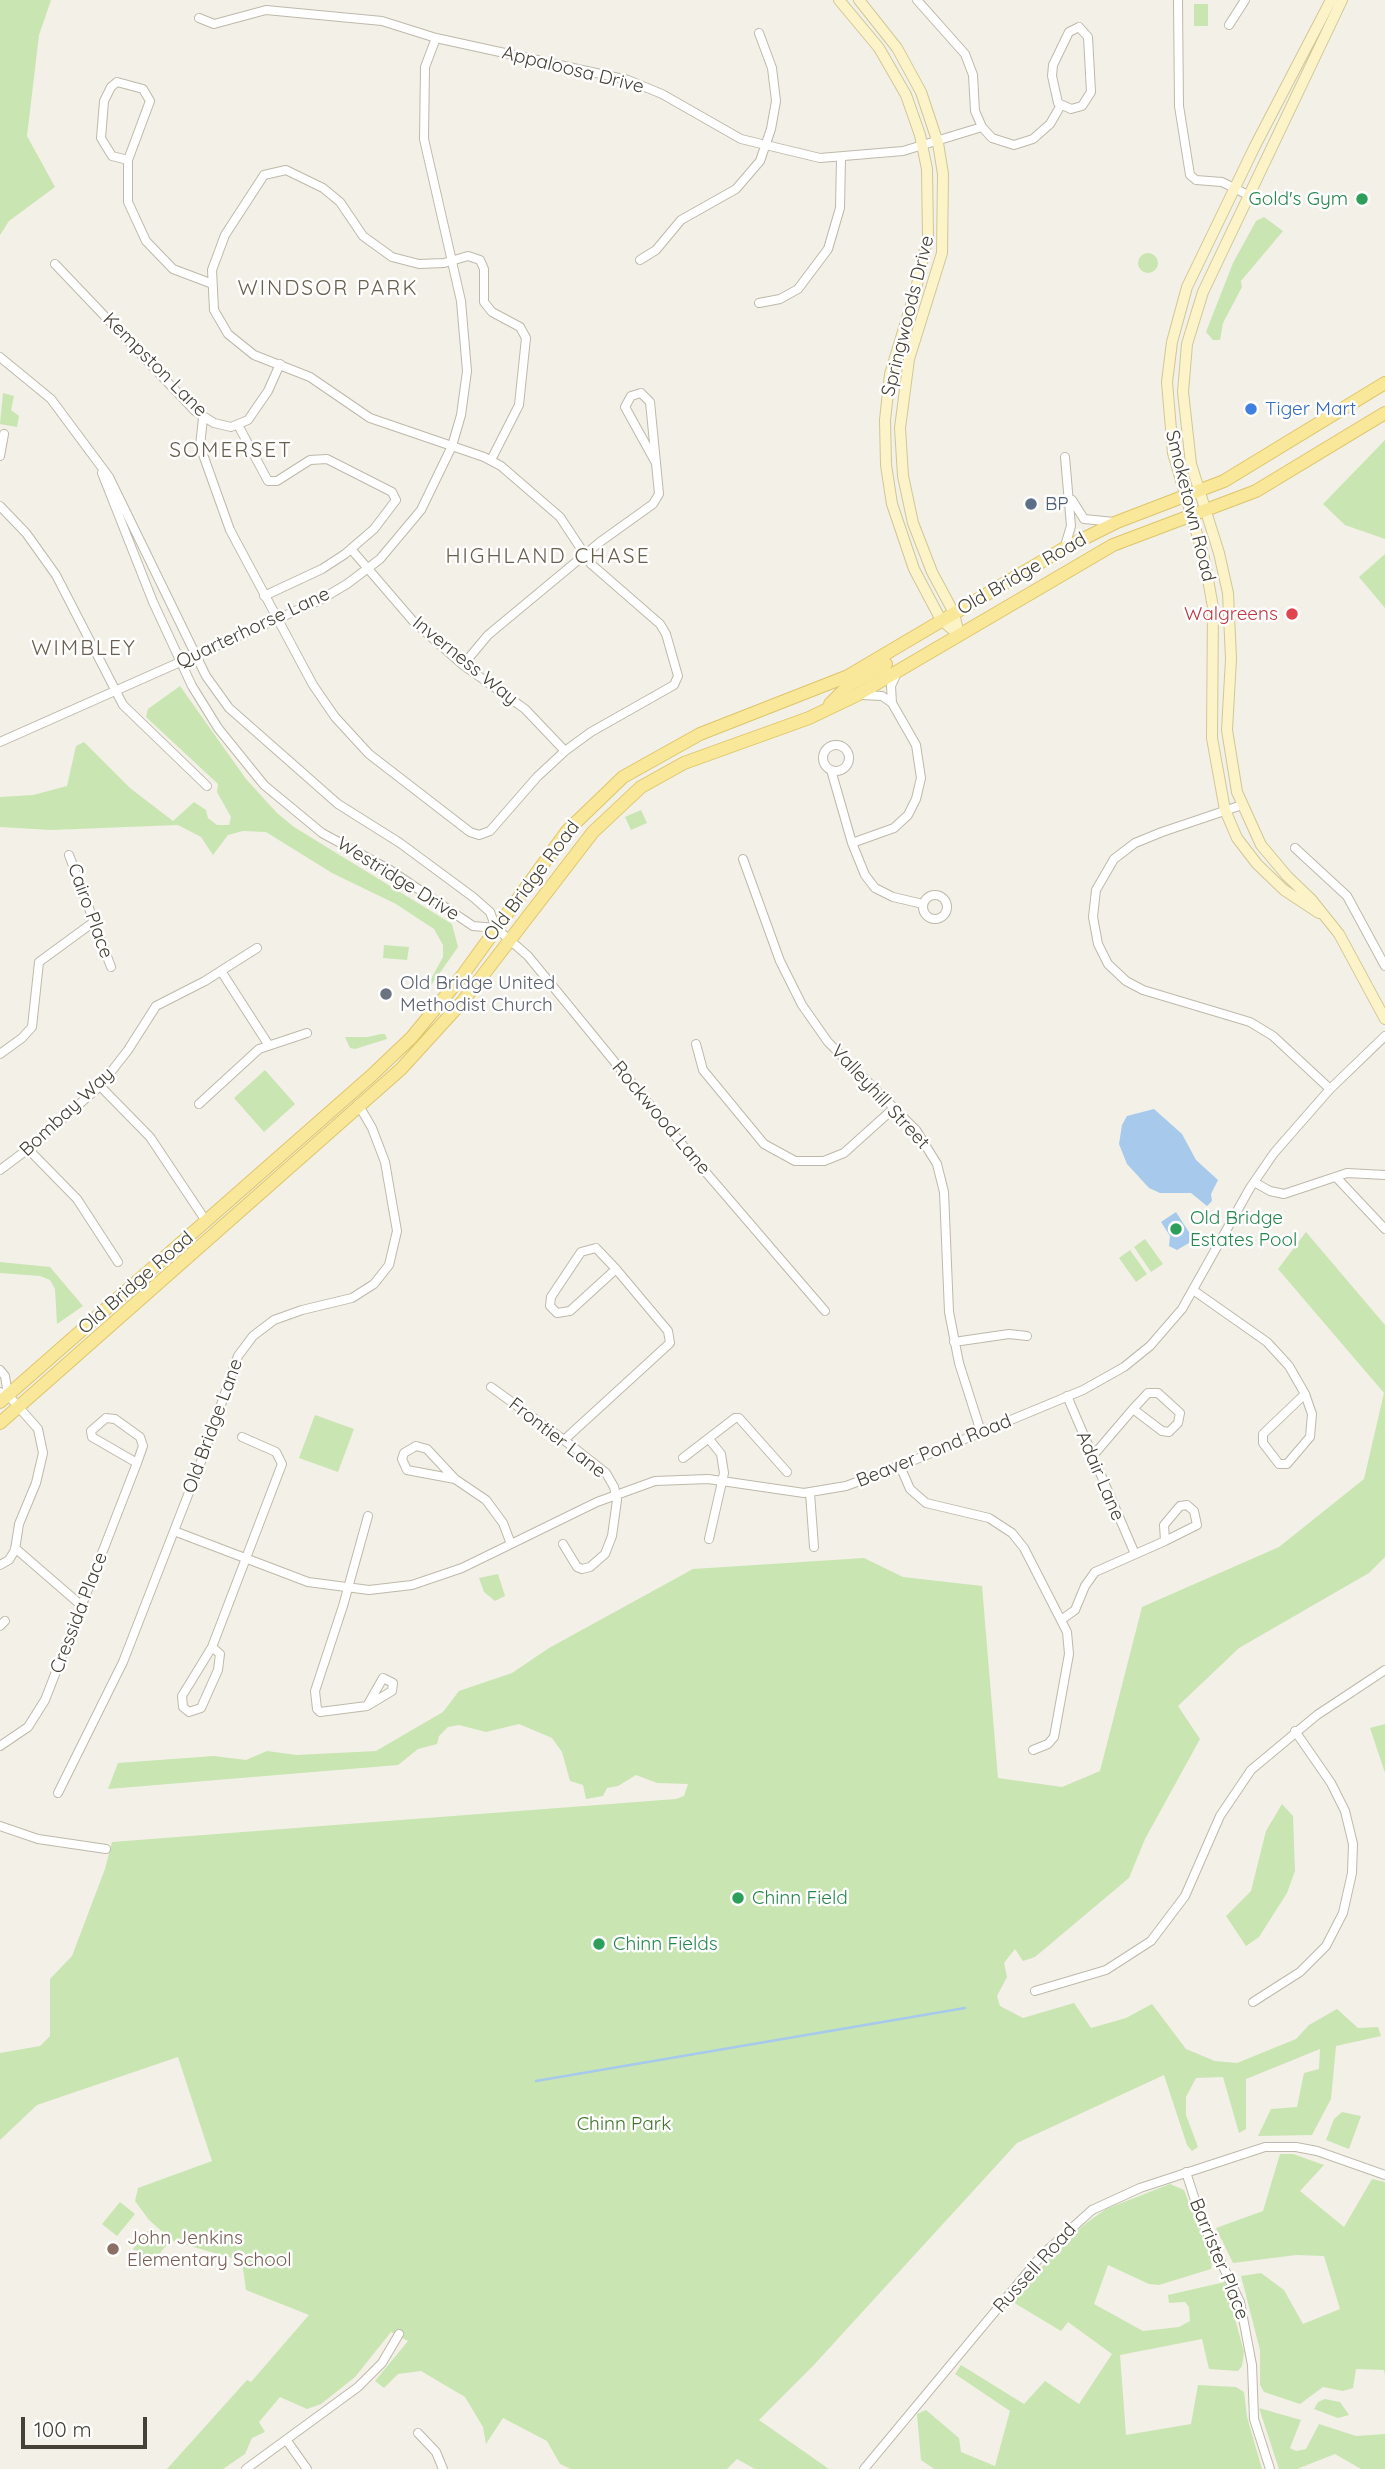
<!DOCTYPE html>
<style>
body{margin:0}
#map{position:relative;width:1385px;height:2469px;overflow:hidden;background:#f3f0e7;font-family:Quicksand,sans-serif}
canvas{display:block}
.scale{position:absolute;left:21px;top:2417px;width:126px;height:32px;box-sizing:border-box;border:4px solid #454136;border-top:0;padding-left:9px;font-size:21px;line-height:24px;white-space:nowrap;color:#454136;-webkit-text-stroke:5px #fff;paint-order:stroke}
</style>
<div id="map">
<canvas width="1385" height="2469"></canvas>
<div class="scale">100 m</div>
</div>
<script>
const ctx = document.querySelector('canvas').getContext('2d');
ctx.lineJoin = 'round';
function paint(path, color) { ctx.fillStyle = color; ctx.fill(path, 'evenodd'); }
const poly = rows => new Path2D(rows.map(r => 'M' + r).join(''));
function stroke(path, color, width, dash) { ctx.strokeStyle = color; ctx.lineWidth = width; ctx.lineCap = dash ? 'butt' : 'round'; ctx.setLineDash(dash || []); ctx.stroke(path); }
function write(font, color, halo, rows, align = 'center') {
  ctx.font = font + ' Quicksand,sans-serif'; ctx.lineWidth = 5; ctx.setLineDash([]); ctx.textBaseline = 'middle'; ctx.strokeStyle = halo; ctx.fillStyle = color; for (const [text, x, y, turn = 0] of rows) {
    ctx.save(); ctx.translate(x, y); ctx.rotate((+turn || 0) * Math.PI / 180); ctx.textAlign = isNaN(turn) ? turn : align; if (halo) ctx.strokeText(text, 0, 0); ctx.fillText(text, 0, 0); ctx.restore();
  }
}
paint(poly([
 [0,0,51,0,39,35,27,136,55,187,9,221,0,235],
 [1194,4,1208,4,1208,26,1194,26],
 [1264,217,1283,231,1241,281,1242,287,1223,323,1220,340,1213,340,1206,332,1233,263,1256,221],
 '1138 263a10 10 0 1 1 20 0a10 10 0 1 1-20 0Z',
 [3,393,14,396,11,410,19,416,17,427,0,424],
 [1385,440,1385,539,1345,525,1323,504],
 [1385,554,1385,608,1359,577],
 [180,686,246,779,277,813,294,827,452,924,458,947,427,991,425,990,443,957,443,945,434,929,396,904,332,873,266,832,243,831,228,835,213,855,201,837,178,825,51,830,0,827,0,797,33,795,67,786,76,746,84,742,130,788,173,821,194,802,206,810,208,818,217,825,229,825,231,817,217,792,218,784,146,717,148,709],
 [641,810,647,823,631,830,625,817],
 [384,945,409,947,407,960,383,958],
 [381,1034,385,1034,387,1039,355,1049,350,1048,345,1037,368,1037],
 [265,1070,295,1104,264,1132,234,1098],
 [1306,1232,1385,1325,1385,1557,1369,1573,1239,1648,1178,1706,1200,1739,1145,1839,1129,1878,1035,1957,1023,1961,1015,1949,1004,1963,1007,1977,997,1996,1000,2006,1023,2018,1074,2003,1091,2028,1126,2018,1152,2004,1186,2049,1215,2061,1237,2063,1296,2039,1309,2025,1337,2009,1358,2028,1378,2027,1381,2036,1336,2046,1331,2099,1312,2135,1258,2136,1271,2109,1297,2107,1304,2073,1319,2069,1320,2049,1246,2079,1246,2129,1239,2133,1223,2077,1196,2078,1186,2097,1186,2115,1198,2147,1192,2151,1187,2145,1164,2075,1017,2143,812,2367,759,2420,829,2469,755,2469,737,2459,727,2469,571,2469,560,2464,547,2441,503,2418,486,2444,483,2427,465,2397,421,2371,398,2374,384,2388,375,2381,408,2341,391,2332,355,2377,321,2404,307,2409,280,2397,259,2422,265,2432,252,2438,245,2454,223,2469,167,2469,247,2380,251,2382,309,2315,246,2290,242,2261,173,2241,149,2220,135,2201,138,2188,212,2161,178,2057,37,2105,0,2140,0,2053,40,2046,50,2036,50,1979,72,1956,105,1869,112,1842,676,1799,684,1796,688,1784,657,1783,636,1775,618,1786,607,1788,603,1796,586,1799,583,1785,570,1781,562,1752,552,1738,519,1724,486,1732,459,1725,448,1727,439,1736,437,1744,418,1749,398,1765,108,1789,118,1763,214,1756,246,1760,267,1751,297,1755,376,1751,443,1712,459,1691,512,1673,549,1648,693,1569,864,1558,903,1577,982,1586,998,1778,1062,1787,1100,1771,1142,1607,1279,1547,1364,1479,1384,1393,1278,1269],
 [1145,1239,1163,1264,1151,1272,1134,1247],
 [1130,1250,1147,1274,1136,1282,1119,1258],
 [0,1262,50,1267,83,1306,57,1324,55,1289,50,1280,40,1276,0,1273],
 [315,1415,354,1429,338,1472,299,1458],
 [498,1574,505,1596,495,1601,484,1592,479,1578],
 [1385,1724,1385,1773,1370,1728],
 [1282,1804,1293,1816,1295,1871,1287,1893,1259,1937,1246,1946,1226,1916,1251,1891,1266,1831],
 [1342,2112,1361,2116,1349,2149,1326,2140,1334,2119],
 [1280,2154,1293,2154,1324,2165,1300,2191,1344,2227,1372,2179,1385,2182,1385,2375,1384,2370,1356,2369,1353,2388,1343,2391,1323,2387,1300,2404,1264,2392,1260,2385,1260,2350,1241,2276,1261,2273,1284,2290,1303,2324,1340,2309,1324,2256,1296,2255,1233,2263,1216,2228,1263,2211],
 [1170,2184,1184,2190,1212,2261,1211,2269,1159,2285,1149,2284,1108,2265,1094,2304,1143,2331,1179,2327,1190,2321,1189,2307,1185,2302,1169,2303,1168,2295,1225,2282,1244,2352,1242,2366,1238,2371,1209,2369,1202,2339,1120,2355,1126,2435,1191,2424,1198,2385,1236,2387,1244,2392,1247,2417,1262,2469,934,2469,921,2460,917,2414,926,2410,959,2438,961,2452,995,2466,1010,2411,955,2374,961,2365,1024,2404,1045,2381,1079,2404,1112,2354,1068,2322,1061,2331,1011,2301,1069,2237,1089,2221,1106,2209],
 [120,2202,135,2214,117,2236,102,2224],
 [151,2227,169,2242,151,2264,133,2249],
 [1325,2399,1340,2402,1349,2415,1338,2418,1314,2409,1318,2402],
 [1259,2408,1301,2420,1290,2448,1296,2451,1306,2449,1319,2424,1356,2436,1385,2434,1385,2469,1361,2469,1335,2454,1297,2469,1279,2469]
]), '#c9e5b2');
paint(poly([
 [1154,1109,1182,1134,1196,1160,1218,1180,1211,1194,1212,1201,1207,1206,1191,1193,1160,1193,1149,1188,1127,1164,1119,1144,1122,1125,1127,1116],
 [1176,1212,1194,1240,1177,1250,1169,1246,1170,1236,1161,1222]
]), '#a6c9ec');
stroke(poly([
 [536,2081,965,2008]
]), '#a6c9ec', 2.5);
const street = poly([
 [917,0,965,54,973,75,975,111,982,127,992,138,1014,145,1033,139,1050,124,1061,105],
 [1178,0,1179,106,1190,175,1196,180,1222,182,1248,195],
 [199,18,214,24,266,10,382,21,436,38,628,80,662,94,741,139,820,158,903,151,982,127],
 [1229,25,1245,0],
 [1079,27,1088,37,1091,92,1082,106,1071,109,1058,103,1052,76,1053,65,1069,32,1079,27],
 [117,82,143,89,150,101,128,160,112,156,101,138,104,101,111,87,117,82],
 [128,160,128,202,146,241,173,269,210,283],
 [640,260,656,250,681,220,736,189,760,161,771,129,776,101,772,68,759,33],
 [55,264,195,411,214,423,231,427,248,420,268,391,280,364],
 [759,303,780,299,798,289,828,249,840,208,841,158],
 [0,357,51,399,109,477,206,676,229,708,338,804,400,843,473,897,490,912,496,928],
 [641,393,650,402,656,463,625,407,631,396,641,393],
 [203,418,200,446,230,530,313,685,335,717,369,754,470,832,479,835,490,831,537,777,565,751,591,732,674,685,678,676,666,634,660,624,591,564,560,517,501,466,484,457,370,418,310,377,254,355,228,334,214,310,212,270,225,235,264,175,286,170,323,188,340,202,363,236,392,257,419,264,444,263,468,256,480,260,484,269,484,302,492,312,520,327,526,338,519,405,491,460],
 [238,425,268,481,277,481,310,460,327,459,392,492,396,500,374,529,345,554,322,569,264,596],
 [0,456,4,434],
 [102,473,153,602,192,686,218,728,264,785,322,833,390,870,473,926,496,928],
 [1072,500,1084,519,1114,522],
 [0,506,26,533,56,575,123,705,207,786],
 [1065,546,1071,526,1065,457],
 [351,549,413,621,463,665,525,709,565,751],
 [463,665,488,635,600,542,653,504,659,494,656,463],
 [892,703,891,686,897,673],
 [0,742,320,600,347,584,380,559,421,510,452,446,461,415,467,371,461,301,424,139,425,67,436,38],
 '823 758a13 13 0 1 1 26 0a13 13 0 1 1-26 0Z',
 [831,770,852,843,865,875,875,888,893,897,923,904],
 [1242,805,1162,832,1135,843,1114,859,1096,890,1093,917,1098,944,1108,964,1126,981,1143,990,1250,1022,1273,1036,1330,1089],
 [852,843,894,828,908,815,916,799,921,778,916,745,892,703,882,696,862,695],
 [1295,848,1347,896,1385,966],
 [69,855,111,967],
 [743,859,780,961,802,1005,828,1042,916,1130,937,1164,944,1192,949,1312,959,1363,981,1432],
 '923 907a12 12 0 1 1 24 0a12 12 0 1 1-24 0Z',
 [496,928,528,956,685,1148,825,1311],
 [221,971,268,1044],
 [696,1044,703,1070,764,1144,795,1161,824,1161,844,1153,894,1108],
 [0,1054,22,1038,32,1027,39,962,95,921],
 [100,1086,150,1137,206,1221],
 [199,1104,259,1049,307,1033],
 [28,1149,77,1199,118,1262],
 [0,1170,28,1149,100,1086,128,1050,156,1006,205,981,257,948],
 [1336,1177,1385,1229],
 [1254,1182,1270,1191,1284,1194,1347,1173,1385,1175],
 [596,1248,616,1269,570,1311,557,1313,550,1306,551,1297,581,1252,596,1248],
 [1193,1290,1267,1342,1289,1366,1305,1394],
 [954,1342,1009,1334,1027,1336],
 [0,1370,5,1376,8,1395],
 [491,1387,564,1440,606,1473,614,1487,617,1500,612,1536,605,1554,590,1567,582,1569,577,1567,563,1544],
 [0,1392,8,1395,38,1429,43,1453,36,1483,19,1524,15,1550,9,1560,0,1565],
 [1148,1393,1158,1393,1180,1413,1178,1423,1169,1432,1162,1431,1133,1409,1148,1393],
 [1305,1394,1312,1414,1310,1437,1287,1464,1279,1464,1263,1443,1263,1434,1305,1394],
 [1067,1396,1135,1554],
 [106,1418,115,1419,140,1437,143,1446,137,1463,92,1437,91,1431,106,1418],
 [709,1439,721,1454,724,1473,709,1539],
 [564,1440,670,1343,668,1331,616,1269],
 [416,1446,427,1449,455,1479,407,1470,402,1459,404,1453,416,1446],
 [683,1458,735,1418,739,1418,787,1472],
 [1091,1458,1133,1409],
 [900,1466,910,1489,926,1503,989,1518,1012,1533,1024,1548,1067,1632,1069,1654,1054,1737,1048,1744,1033,1750],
 [455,1479,486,1500,503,1523,511,1544],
 [810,1493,814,1547],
 [1187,1505,1194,1511,1197,1525,1165,1541,1164,1525,1180,1506,1187,1505],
 [174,1531,308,1582,369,1590,412,1585,462,1568,597,1502,655,1481,708,1479,804,1493,846,1486,900,1466,1083,1390,1124,1367,1150,1346,1182,1309,1250,1188,1274,1153,1330,1089,1385,1036],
 [15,1548,82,1606],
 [1061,1620,1075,1610,1085,1586,1095,1572,1165,1541],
 [0,1626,5,1621],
 [212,1647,282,1464,276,1452,242,1437],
 [212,1647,220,1654,218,1670,201,1708,189,1712,183,1707,182,1696,212,1647],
 [383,1678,393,1683,392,1691,367,1706,383,1678],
 [367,1706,320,1712,317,1709,315,1691,343,1606,368,1516],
 [0,1746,28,1727,45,1700,137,1463],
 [58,1793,123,1662,202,1459,238,1356,253,1336,274,1320,302,1310,352,1298,374,1284,389,1265,397,1231,385,1162,372,1128,358,1104],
 [0,1826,38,1839,106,1849],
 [1035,1991,1106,1970,1151,1941,1185,1896,1220,1816,1251,1770,1317,1715,1385,1670],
 [1253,2002,1300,1972,1326,1946,1343,1913,1352,1873,1353,1844,1345,1811,1331,1783,1295,1731],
 [1186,2172,1202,2222,1240,2302,1252,2365,1254,2419,1270,2469],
 [418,2433,436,2452,443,2469],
 [287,2441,307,2469],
 [246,2469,358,2387,382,2363,399,2334],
 [864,2469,1042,2255,1092,2210,1140,2188,1265,2147,1296,2147,1317,2151,1385,2175]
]);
const secondary = poly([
 [839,0,879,48,906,95,920,135,927,169,928,236,916,289,890,374,885,420,886,465,892,504,914,569,941,620,959,635],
 [859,0,897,48,921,92,938,143,943,174,942,253,909,359,900,428,903,476,913,523,932,572,954,613,959,635],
 [1342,0,1203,292,1187,344,1183,392,1191,464,1219,553,1228,593,1231,659,1227,730,1237,792,1261,845,1287,876,1311,899,1339,934,1385,1019],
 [1319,913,1284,890,1257,864,1237,838,1225,810,1212,738,1213,607,1204,558,1173,453,1167,382,1172,342,1187,287,1255,146,1331,0]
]);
const primary = poly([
 [830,704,848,686,886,664],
 [0,1402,371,1076,412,1037,462,976,567,831,623,777,700,734,848,676,1063,549,1117,522,1224,481,1385,383],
 [0,1423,401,1069,463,1001,593,832,641,787,684,763,809,718,857,695,1113,545,1256,491,1385,413]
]);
stroke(street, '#beb9aa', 10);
stroke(secondary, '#d0c798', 12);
stroke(primary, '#ddc66a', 14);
stroke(street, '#fff', 8);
stroke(secondary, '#fcf4c8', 10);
stroke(primary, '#f9e79a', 12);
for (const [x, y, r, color] of [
 [1362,199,7,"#2e9e5b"],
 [1251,409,7,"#3f7fe0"],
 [1031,504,7,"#5c6f8a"],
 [1292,614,7,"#e0444e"],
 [386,994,7,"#6b7280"],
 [1176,1229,7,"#2e9e5b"],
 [738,1898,7,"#2e9e5b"],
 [599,1944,7,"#2e9e5b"],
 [113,2249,7,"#8d6e63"]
]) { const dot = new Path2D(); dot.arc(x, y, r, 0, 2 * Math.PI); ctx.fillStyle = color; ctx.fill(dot); stroke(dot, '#fff', 2.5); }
write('19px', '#454136', '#fff', [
 ["Appaloosa Drive",573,70,14],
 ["Springwoods Drive",908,316,-76],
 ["Kempston Lane",155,365,45],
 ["Smoketown Road",1190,506,76],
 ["Old Bridge Road",1022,574,-30],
 ["Quarterhorse Lane",253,628,-25],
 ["Inverness Way",465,661,39],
 ["Westridge Drive",398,879,32],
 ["Old Bridge Road",532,881,-53],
 ["Cairo Place",90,911,70],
 ["Valleyhill Street",880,1097,47],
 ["Bombay Way",67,1112,-43],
 ["Rockwood Lane",661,1118,50],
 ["Old Bridge Road",136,1283,-41],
 ["Old Bridge Lane",213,1426,-70],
 ["Frontier Lane",557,1438,38],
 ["Beaver Pond Road",934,1451,-22],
 ["Adair Lane",1100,1476,67],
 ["Cressida Place",79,1613,-69],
 ["Barrister Place",1219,2259,68],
 ["Russell Road",1035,2268,-48]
]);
write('19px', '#27864d', '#fff', [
 ["Gold's Gym",1348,199,"right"],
 ["Old Bridge",1190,1218],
 ["Estates Pool",1190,1240],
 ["Chinn Field",752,1898],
 ["Chinn Fields",613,1944]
], 'left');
write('19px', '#366cbe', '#fff', [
 ["Tiger Mart",1265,409]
], 'left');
write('19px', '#4e5e75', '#fff', [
 ["BP",1045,504]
], 'left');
write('19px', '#be3a42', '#fff', [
 ["Walgreens",1278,614]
], 'right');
write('19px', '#5b616d', '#fff', [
 ["Old Bridge United",400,983],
 ["Methodist Church",400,1005]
], 'left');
write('19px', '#41742d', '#fff', [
 ["Chinn Park",624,2124]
]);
write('19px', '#785e54', '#fff', [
 ["John Jenkins",127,2238],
 ["Elementary School",127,2260]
], 'left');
ctx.letterSpacing = '2px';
write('21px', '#68604e', '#fff', [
 ["WINDSOR PARK",328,289],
 ["SOMERSET",231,451],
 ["HIGHLAND CHASE",548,557],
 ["WIMBLEY",84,649]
]);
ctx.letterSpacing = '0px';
</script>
